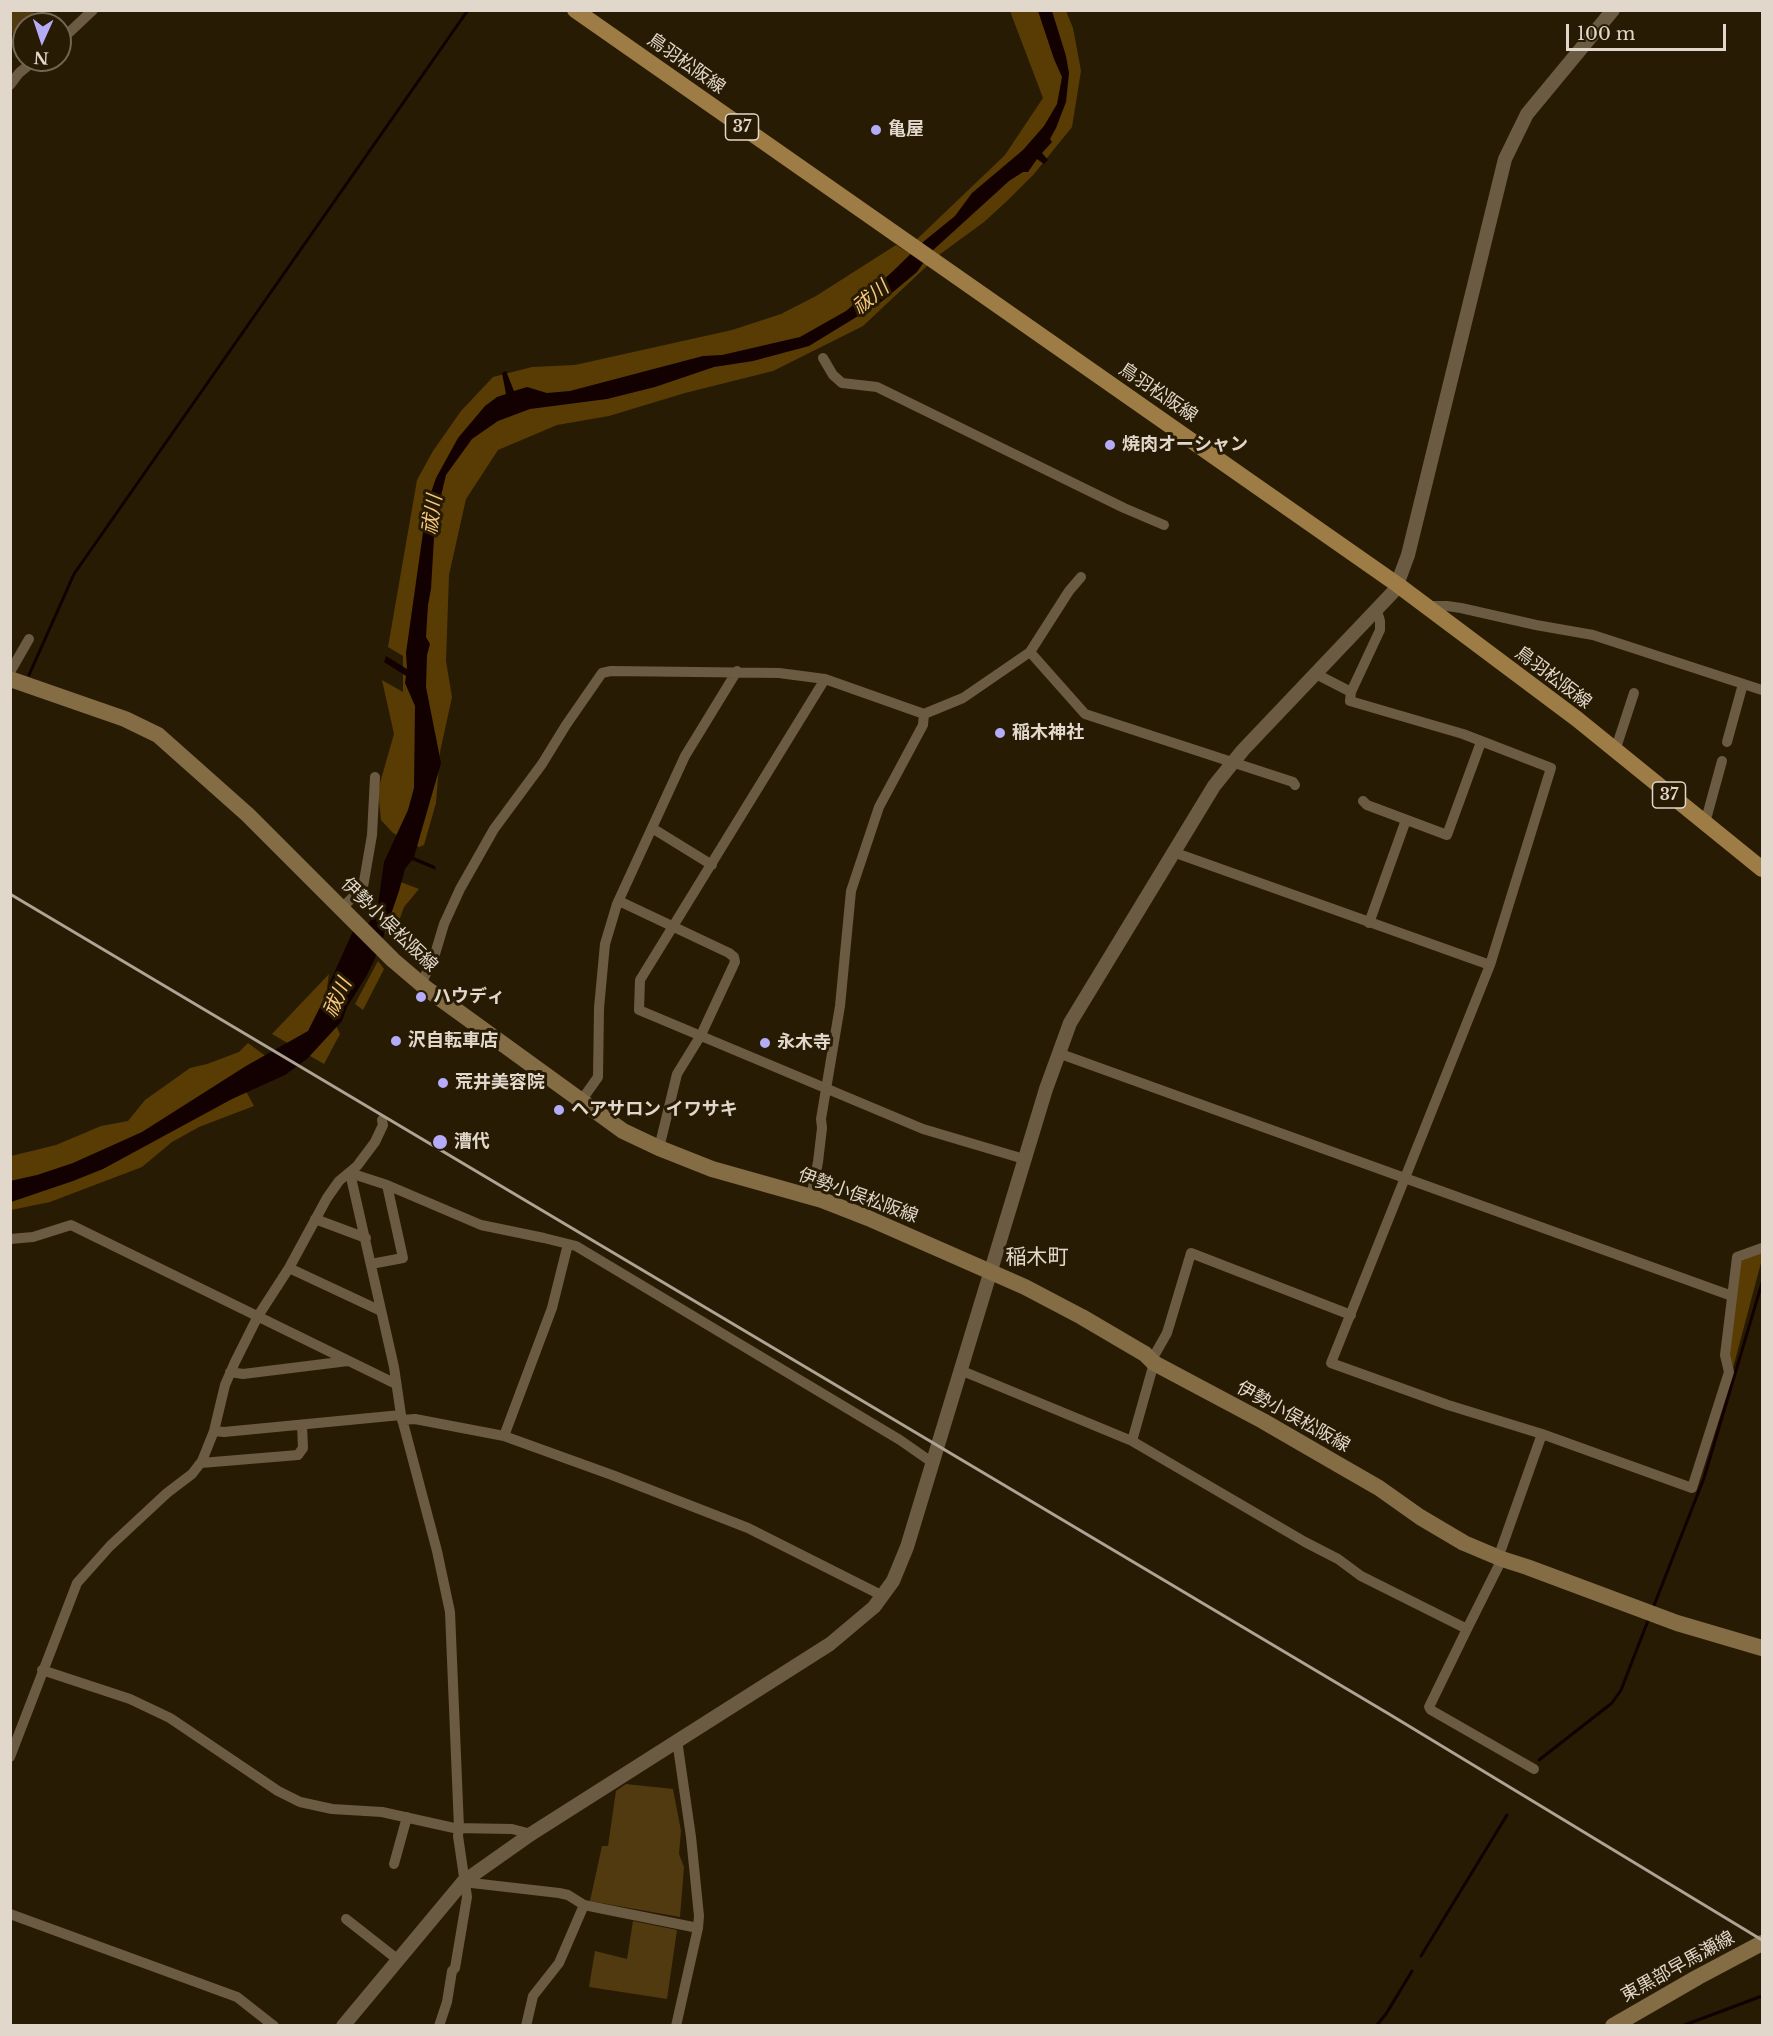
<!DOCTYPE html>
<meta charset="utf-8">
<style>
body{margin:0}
#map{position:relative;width:1773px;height:2036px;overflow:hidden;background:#281b04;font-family:"Libre Baskerville",serif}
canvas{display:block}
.frame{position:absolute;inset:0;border:12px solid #e1d8cb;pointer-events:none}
.north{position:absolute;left:12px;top:12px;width:60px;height:60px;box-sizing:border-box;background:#281b04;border:2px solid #726754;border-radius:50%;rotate:183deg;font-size:16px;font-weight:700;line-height:24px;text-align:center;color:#e1d8cb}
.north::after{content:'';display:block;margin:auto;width:21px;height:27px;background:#b4acf9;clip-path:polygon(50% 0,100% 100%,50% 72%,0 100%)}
.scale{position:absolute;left:1566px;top:24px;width:160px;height:27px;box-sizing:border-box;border:3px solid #e1d8cb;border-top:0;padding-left:8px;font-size:18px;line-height:21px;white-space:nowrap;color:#e1d8cb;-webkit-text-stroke:4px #281b04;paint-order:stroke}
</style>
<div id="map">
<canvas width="1773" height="2036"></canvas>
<div class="frame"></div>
<div class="north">N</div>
<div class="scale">100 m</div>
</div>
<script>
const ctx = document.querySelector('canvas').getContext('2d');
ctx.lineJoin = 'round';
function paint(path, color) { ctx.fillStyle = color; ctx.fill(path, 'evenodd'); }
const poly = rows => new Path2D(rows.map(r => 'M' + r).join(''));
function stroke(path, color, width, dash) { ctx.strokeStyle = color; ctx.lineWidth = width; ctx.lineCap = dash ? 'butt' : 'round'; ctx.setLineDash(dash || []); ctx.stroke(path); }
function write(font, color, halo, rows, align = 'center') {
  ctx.font = font + ' "Libre Baskerville","Noto Sans JP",serif'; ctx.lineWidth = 6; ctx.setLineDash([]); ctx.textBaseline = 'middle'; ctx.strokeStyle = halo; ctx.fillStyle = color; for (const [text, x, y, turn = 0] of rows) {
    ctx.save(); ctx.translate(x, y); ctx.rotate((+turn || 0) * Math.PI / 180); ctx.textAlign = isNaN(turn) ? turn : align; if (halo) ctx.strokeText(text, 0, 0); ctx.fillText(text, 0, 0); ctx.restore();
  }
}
paint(poly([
 [11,10,35,11,15,35,11,32],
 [626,1784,673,1789,681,1831,679,1854,684,1867,680,1917,590,1901,602,1846,608,1846,616,1791],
 [633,1921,677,1930,667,1999,589,1987,595,1951,627,1959]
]), '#513a0f');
paint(poly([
 [1010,11,1066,11,1073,28,1081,71,1072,127,1034,174,1007,201,984,222,939,255,916,240,1005,155,1043,98],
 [896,245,928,265,863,326,773,371,685,393,609,416,557,425,498,450,466,499,449,575,446,661,452,697,440,752,436,803,424,845,419,847,393,833,381,820,378,790,394,734,382,680,403,692,403,656,388,647,417,480,433,451,461,411,493,377,532,367,575,365,732,330,781,314,816,296],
 [398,881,419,889,404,907,395,932,394,941,382,930],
 [378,961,384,969,363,1010,355,1004],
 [329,974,325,1002,340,1034,324,1064,272,1034],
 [248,1043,267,1057,236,1073,254,1106,199,1127,172,1142,142,1167,50,1202,11,1210,11,1156,56,1145,101,1126,128,1121,145,1100,190,1068,207,1064,239,1052],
 [1762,1253,1762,1259,1733,1368,1729,1355,1740,1261]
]), '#583c04');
paint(poly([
 [1038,11,1052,11,1066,56,1069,73,1066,102,1056,128,1050,139,1052,142,1042,153,1048,160,1044,164,1037,159,1028,172,1023,172,1009,181,931,252,917,272,881,302,809,346,753,361,714,367,655,387,607,399,530,409,498,421,472,439,446,475,435,521,431,589,428,605,426,637,430,644,427,655,426,687,441,763,414,857,435,866,436,870,412,860,405,869,399,891,378,952,367,975,347,1007,342,1021,307,1059,285,1075,232,1099,103,1169,73,1181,11,1202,10,1181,37,1175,73,1163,142,1132,246,1066,308,1031,328,991,329,984,354,929,369,923,378,905,384,862,408,810,414,788,415,706,405,683,406,676,384,662,386,656,407,669,406,653,427,504,436,478,458,438,485,406,497,397,506,394,502,373,506,371,514,391,527,387,547,393,570,391,703,356,722,355,800,337,846,311,891,273,923,242,955,216,972,193,1023,150,1044,126,1057,104,1062,77,1054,59]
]), '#130000');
stroke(poly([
 [29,675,74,574,468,10],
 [1653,1608,1704,1478,1762,1283],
 [1539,1760,1612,1703,1621,1690,1649,1618],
 [1421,1956,1507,1815],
 [1376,2026,1386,2014,1412,1971],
 [1682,2026,1762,1996]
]), '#130000', 3);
stroke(poly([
 [60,41,93,10],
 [10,85,19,73,35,60],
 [823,358,833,375,842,383,877,387,1124,508,1164,525],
 [1426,606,1447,606,1461,608,1536,625,1593,635,1762,690],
 [1377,611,1380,621,1380,630,1351,692,1350,701,1463,734,1551,768,1490,965,1331,1363,1448,1405,1542,1434,1692,1488,1729,1372,1725,1355,1737,1257,1762,1248],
 [1030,652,1085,714,1293,782,1295,785],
 [10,672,29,639],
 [1316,674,1351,692],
 [825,679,640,980,639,1010,923,1129,1024,1159],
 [1727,742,1743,684],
 [1615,751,1634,693],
 [1363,801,1367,805,1447,835,1481,742],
 [1705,823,1722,761],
 [652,828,712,865],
 [1173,852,1490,965],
 [619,901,729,953,734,957,735,962,701,1035,677,1074,659,1148],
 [342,908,363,887,372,835,375,777],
 [1369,923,1406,820],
 [420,983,425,976,435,954,444,924,460,889,494,829,542,764,566,725,602,673,611,671,779,673,825,679,924,714,963,698,1030,652,1069,591,1081,577],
 [1058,1053,1732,1296],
 [581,1101,598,1077,599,1008,605,944,617,904,685,756,737,671],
 [350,1173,394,1367,401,1415,437,1551,450,1612,459,1828,458,1836,467,1897,455,1968,452,1971,447,2002,439,2026],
 [350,1173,387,1185,481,1225,544,1238,576,1246,900,1440,933,1463],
 [811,1197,818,1162,822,1128,821,1119,840,1006,851,891,879,807,923,725,924,714],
 [315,1219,366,1238],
 [10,1239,33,1237,71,1225,396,1384],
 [371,1264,403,1258,387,1185],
 [289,1268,381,1311],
 [1150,1360,1154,1356,1167,1333,1191,1253,1351,1315],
 [960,1370,1132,1441,1305,1542,1338,1559,1361,1576,1467,1629,1502,1559],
 [230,1372,243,1374,348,1361],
 [402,1420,415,1419,504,1436,612,1475,748,1528,883,1596],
 [214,1431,224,1432,401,1415],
 [504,1436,552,1308,568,1244],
 [1132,1441,1154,1363],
 [201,1463,298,1455,303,1448,302,1425],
 [1498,1558,1542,1434],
 [1467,1629,1429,1707,1431,1710,1534,1769],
 [42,1670,130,1699,170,1718,278,1791,300,1802,332,1809,382,1812,454,1828,512,1829,531,1834],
 [10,1757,77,1583,110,1546,167,1493,192,1474,202,1461,214,1431,225,1385,235,1362,258,1316,289,1268,327,1198,339,1181,357,1166,375,1142,383,1125,382,1120],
 [394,1864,407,1817],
 [463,1882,559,1893,568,1895,584,1905,698,1928],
 [10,1914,237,1997,274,2026],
 [346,1919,397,1959],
 [526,2026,533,1996,559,1963,584,1905],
 [676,2026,698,1928,699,1916,691,1837,677,1740]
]), '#6b5b43', 10);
stroke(poly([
 [343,2026,463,1882,531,1834,830,1644,874,1607,893,1581,907,1547,1046,1089,1070,1023,1214,786,1243,750,1395,590,1408,555,1505,159,1527,114,1613,10]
]), '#6b5b43', 14);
stroke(poly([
 [10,679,125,719,158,735,248,815,393,960,427,989,623,1131,659,1148,712,1169,822,1200,868,1218,1025,1287,1082,1317,1145,1354,1154,1363,1263,1421,1346,1469,1379,1488,1420,1517,1464,1543,1502,1559,1527,1567,1677,1623,1762,1648],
 [1613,2026,1698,1977,1762,1943]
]), '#846c44', 16);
stroke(poly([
 [575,10,1398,585,1577,719,1762,869]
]), '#9e7c45', 16);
stroke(poly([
 [10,894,1389,1714,1762,1940]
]), '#aea494', 3);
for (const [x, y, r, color] of [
 [876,130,6,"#b4acf9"],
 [1110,445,6,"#b4acf9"],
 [1000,733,6,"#b4acf9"],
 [421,997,6,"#b4acf9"],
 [396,1041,6,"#b4acf9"],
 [765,1043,6,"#b4acf9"],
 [443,1083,6,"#b4acf9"],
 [559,1110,6,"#b4acf9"],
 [440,1142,8,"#b4acf9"]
]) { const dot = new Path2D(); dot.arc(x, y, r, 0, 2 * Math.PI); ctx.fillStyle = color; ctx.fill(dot); stroke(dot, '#281b04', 2); }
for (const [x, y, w] of [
 [742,127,33],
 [1669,795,33]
]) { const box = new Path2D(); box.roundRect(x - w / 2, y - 13, w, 26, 4.5); ctx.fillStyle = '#281b04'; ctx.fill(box); stroke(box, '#e1d8cb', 1.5); }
write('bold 16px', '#e1d8cb', null, [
 ["37",742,127],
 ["37",1669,795]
]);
write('18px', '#e1d8cb', '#281b04', [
 ["鳥羽松阪線",686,64,35],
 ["鳥羽松阪線",1158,393,34],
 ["鳥羽松阪線",1553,678,37],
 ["伊勢小俣松阪線",389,925,44],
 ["伊勢小俣松阪線",858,1196,20],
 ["伊勢小俣松阪線",1293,1417,29],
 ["東黒部早馬瀬線",1678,1967,-29]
]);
write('bold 18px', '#e1d8cb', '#281b04', [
 ["亀屋",888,130],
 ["焼肉オーシャン",1122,445],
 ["稲木神社",1012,733],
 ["ハウディ",433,997],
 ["沢自転車店",408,1041],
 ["永木寺",777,1043],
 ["荒井美容院",455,1083],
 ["ヘアサロン イワサキ",571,1110],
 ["漕代",454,1142]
], 'left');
write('italic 20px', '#f7c87e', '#281b04', [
 ["祓川",871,298,-39],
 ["祓川",433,515,-82],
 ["祓川",338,998,-65]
]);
write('21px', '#e1d8cb', '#281b04', [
 ["稲木町",1037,1258]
]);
</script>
